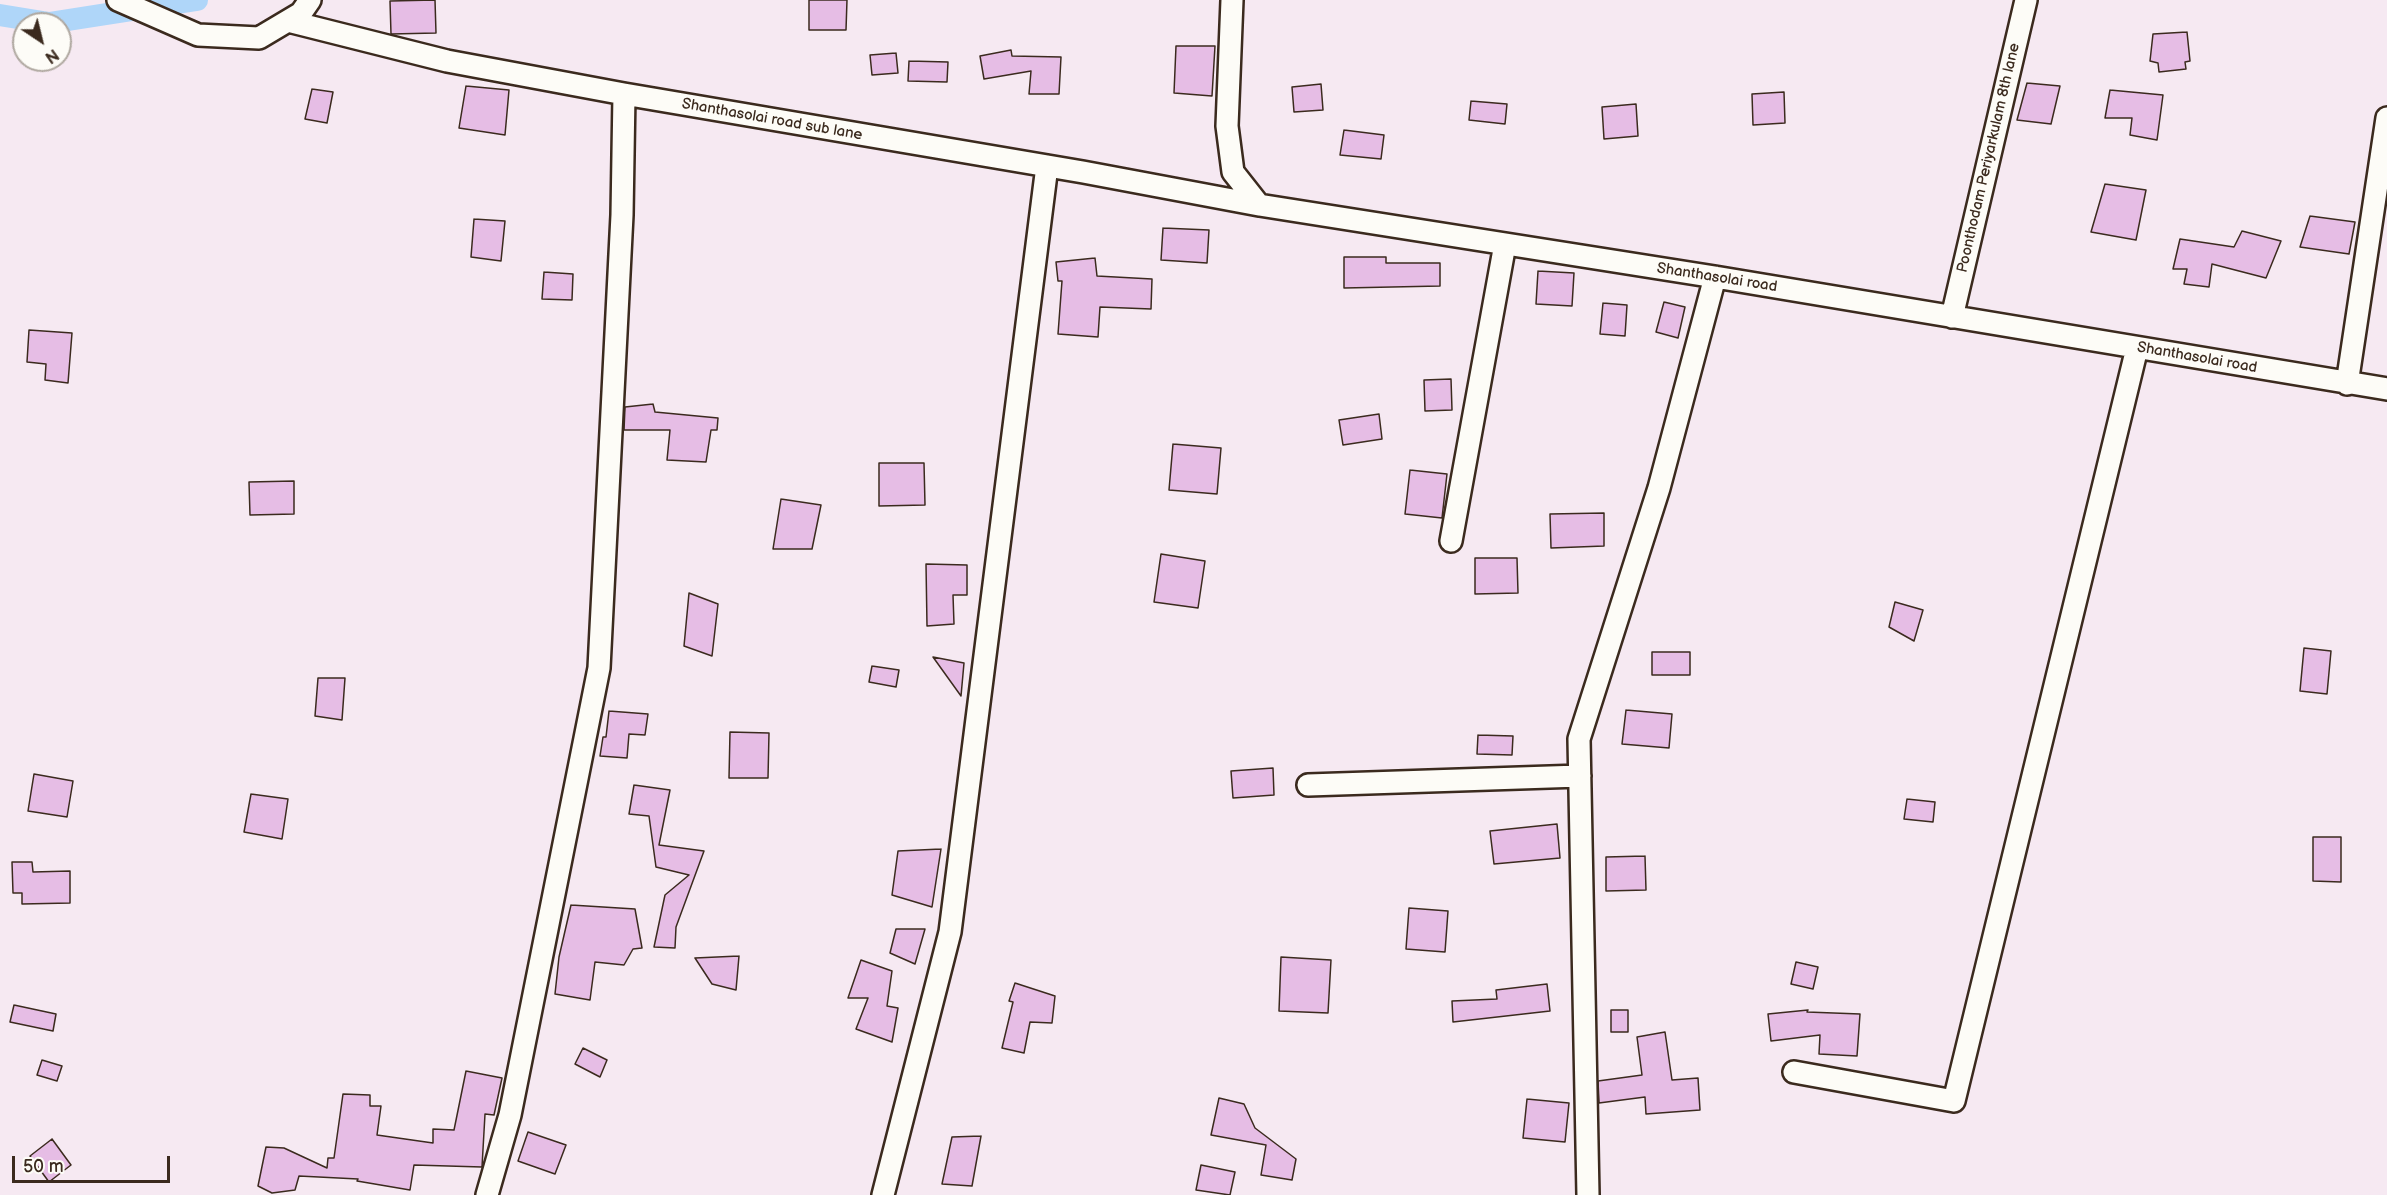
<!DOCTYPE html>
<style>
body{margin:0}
#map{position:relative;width:2387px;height:1195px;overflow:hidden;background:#f6e9f2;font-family:"Balsamiq Sans",sans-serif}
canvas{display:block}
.north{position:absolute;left:12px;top:12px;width:60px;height:60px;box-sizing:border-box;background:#fdfcf7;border:2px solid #afa8a0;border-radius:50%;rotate:145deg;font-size:16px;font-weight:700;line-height:24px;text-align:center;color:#3b2a1e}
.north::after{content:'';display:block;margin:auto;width:21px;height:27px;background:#3b2a1e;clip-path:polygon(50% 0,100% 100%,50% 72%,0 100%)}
.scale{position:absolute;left:12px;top:1156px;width:158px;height:27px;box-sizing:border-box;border:3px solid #3b2a1e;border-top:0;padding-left:8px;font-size:18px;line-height:21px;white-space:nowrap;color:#3b2a1e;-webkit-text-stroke:4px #fdfcf7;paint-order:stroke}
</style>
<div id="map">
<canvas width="2387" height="1195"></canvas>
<div class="north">N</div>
<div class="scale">50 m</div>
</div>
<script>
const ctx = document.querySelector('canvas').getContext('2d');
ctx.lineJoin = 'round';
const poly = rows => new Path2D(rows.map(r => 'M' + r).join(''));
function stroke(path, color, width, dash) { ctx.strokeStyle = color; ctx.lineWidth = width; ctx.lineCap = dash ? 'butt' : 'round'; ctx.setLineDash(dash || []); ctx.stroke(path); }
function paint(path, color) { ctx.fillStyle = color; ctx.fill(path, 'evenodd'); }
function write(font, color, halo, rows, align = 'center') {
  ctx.font = font + ' "Balsamiq Sans",sans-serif'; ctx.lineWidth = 4.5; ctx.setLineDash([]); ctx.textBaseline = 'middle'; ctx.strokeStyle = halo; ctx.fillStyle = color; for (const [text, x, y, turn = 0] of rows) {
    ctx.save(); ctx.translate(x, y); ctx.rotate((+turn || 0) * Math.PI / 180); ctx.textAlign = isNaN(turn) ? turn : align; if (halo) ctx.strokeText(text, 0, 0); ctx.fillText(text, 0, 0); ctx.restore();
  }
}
stroke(poly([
 [0,15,49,23,197,0]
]), '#afd6f9', 22);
const building = poly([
 [435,0,436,33,391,34,390,1,435,0],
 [809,0,847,0,846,30,809,30,809,0],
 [2187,32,2190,61,2185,62,2186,69,2159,72,2158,63,2150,61,2153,34,2187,32],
 [1176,46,1215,46,1212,96,1174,93,1176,46],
 [1011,50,1012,56,1061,57,1059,94,1029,94,1031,71,984,79,980,56,1011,50],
 [896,53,898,73,872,75,870,55,896,53],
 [909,61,948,62,947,82,908,81,909,61],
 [2027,83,2060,86,2051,124,2017,120,2027,83],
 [1321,84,1323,110,1294,112,1292,87,1321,84],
 [466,86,509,90,505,135,459,128,466,86],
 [312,89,333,92,327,123,305,119,312,89],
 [2110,90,2163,95,2157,140,2130,135,2132,118,2105,118,2110,90],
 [1784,92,1785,123,1753,125,1752,94,1784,92],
 [1471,101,1507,104,1505,124,1469,120,1471,101],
 [1636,104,1638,136,1604,139,1602,107,1636,104],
 [1344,130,1384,135,1381,159,1340,155,1344,130],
 [2105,184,2146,190,2136,240,2091,232,2105,184],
 [2310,216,2355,222,2349,254,2300,247,2310,216],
 [474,219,505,221,501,261,471,257,474,219],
 [1163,228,1209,230,1207,263,1161,260,1163,228],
 [2242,231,2281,241,2266,278,2212,264,2209,287,2184,284,2187,269,2173,269,2180,239,2234,247,2242,231],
 [1344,257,1386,257,1386,263,1440,263,1440,286,1344,288,1344,257],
 [1095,258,1097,276,1152,279,1151,309,1100,307,1098,337,1058,334,1062,281,1058,281,1056,262,1095,258],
 [1538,271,1574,273,1572,306,1536,304,1538,271],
 [544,272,573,274,572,300,542,299,544,272],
 [1664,302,1685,307,1678,338,1656,332,1664,302],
 [1603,303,1627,305,1625,336,1600,334,1603,303],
 [29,330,72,333,68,383,45,380,46,364,27,362,29,330],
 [1451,379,1452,410,1425,411,1424,380,1451,379],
 [653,404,655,412,718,418,717,430,711,430,706,462,667,460,670,430,624,430,625,407,653,404],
 [1379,414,1382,439,1343,445,1339,420,1379,414],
 [1173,444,1221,448,1217,494,1169,490,1173,444],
 [879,463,924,463,925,505,879,506,879,463],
 [1410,470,1447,474,1442,518,1405,514,1410,470],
 [294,481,294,514,250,515,249,482,294,481],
 [781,499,821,505,812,549,773,549,781,499],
 [1604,513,1604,546,1551,548,1550,514,1604,513],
 [1161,554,1205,561,1198,608,1154,602,1161,554],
 [1475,558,1517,558,1518,593,1475,594,1475,558],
 [926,564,967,565,967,595,953,595,954,624,927,626,926,564],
 [689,593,718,604,712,656,684,646,689,593],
 [1895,602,1923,610,1914,641,1889,627,1895,602],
 [2304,648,2331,651,2327,694,2300,691,2304,648],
 [1652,652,1690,652,1690,675,1652,675,1652,652],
 [933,657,964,663,961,696,933,657],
 [872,666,899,670,896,687,869,682,872,666],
 [318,678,345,678,342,720,315,716,318,678],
 [1626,710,1672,714,1669,748,1622,744,1626,710],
 [609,711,648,714,645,735,629,734,627,758,600,756,603,737,606,737,609,711],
 [730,732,769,733,768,778,729,778,730,732],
 [1478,735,1513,736,1512,755,1477,754,1478,735],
 [1273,768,1274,795,1233,798,1231,771,1273,768],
 [34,774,73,781,67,817,28,811,34,774],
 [634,785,670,790,659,845,704,851,676,927,675,948,654,947,665,895,689,875,656,867,649,816,629,814,634,785],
 [251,794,288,799,282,839,244,832,251,794],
 [1907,799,1935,802,1933,822,1904,819,1907,799],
 [1557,824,1560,858,1494,864,1490,831,1557,824],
 [2313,837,2341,837,2341,882,2313,881,2313,837],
 [941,849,932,907,892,895,898,851,941,849],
 [1645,856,1646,890,1606,891,1606,857,1645,856],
 [12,862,32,862,33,872,70,871,70,903,22,904,22,893,13,893,12,862],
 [571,905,635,909,642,948,633,949,624,965,595,962,590,1000,555,994,559,957,571,905],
 [1409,908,1448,911,1445,952,1406,949,1409,908],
 [896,929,925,929,915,964,890,953,896,929],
 [739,956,736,990,712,984,695,958,739,956],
 [1281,957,1331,960,1328,1013,1279,1011,1281,957],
 [861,960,892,971,887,1006,898,1008,892,1042,856,1029,868,998,848,998,861,960],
 [1796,962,1818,967,1813,989,1791,984,1796,962],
 [1015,983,1055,996,1052,1023,1030,1022,1024,1053,1002,1048,1013,1002,1009,1001,1015,983],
 [1547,984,1550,1011,1453,1022,1452,1001,1497,999,1496,990,1547,984],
 [14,1005,56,1014,53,1031,10,1022,14,1005],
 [1611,1010,1628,1010,1628,1032,1611,1032,1611,1010],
 [1808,1010,1807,1012,1860,1014,1857,1056,1819,1054,1820,1035,1771,1041,1768,1014,1808,1010],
 [1665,1032,1672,1080,1698,1078,1700,1110,1646,1114,1645,1097,1599,1103,1598,1081,1642,1075,1637,1037,1665,1032],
 [583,1048,607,1060,600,1077,575,1064,583,1048],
 [42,1060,62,1066,57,1081,37,1075,42,1060],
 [466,1071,502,1078,494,1115,485,1114,482,1167,414,1165,410,1190,357,1181,358,1179,299,1176,295,1190,272,1193,258,1186,266,1147,284,1148,327,1168,328,1158,334,1158,343,1094,370,1095,370,1106,381,1106,377,1135,433,1143,433,1129,454,1130,466,1071],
 [1219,1098,1244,1104,1255,1128,1296,1159,1292,1180,1261,1175,1266,1145,1211,1135,1219,1098],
 [1527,1099,1569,1103,1565,1142,1523,1138,1527,1099],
 [528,1132,566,1145,555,1174,518,1161,528,1132],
 [981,1136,972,1186,942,1184,952,1137,981,1136],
 [52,1139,71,1165,49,1182,30,1156,52,1139],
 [1201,1165,1235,1172,1230,1195,1196,1190,1201,1165]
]);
paint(building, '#e6bde5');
stroke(building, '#3b2a1e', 1.5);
const minor = poly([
 [118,0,198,35,259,38,301,13,310,0],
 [1232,0,1227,126,1233,172,1259,205,1715,277,2387,389],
 [288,21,447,61,624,94,1083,172,1259,205],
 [1952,317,2026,0],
 [2347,384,2387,118],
 [1451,541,1505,244],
 [1308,785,1580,776],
 [1794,1072,1954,1101,2137,348],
 [487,1195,510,1115,599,668,622,215,624,94],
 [883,1195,950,932,1047,166],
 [1588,1195,1579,739,1659,488,1715,277]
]);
stroke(minor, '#3b2a1e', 26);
stroke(minor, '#fdfcf7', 21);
write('15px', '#3b2a1e', '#fdfcf7', [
 ["Shanthasolai road sub lane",772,120,10],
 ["Poonthodam Periyarkulam 8th lane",1989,158,-77],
 ["Shanthasolai road",1717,278,9],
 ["Shanthasolai road",2197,358,10]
]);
</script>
